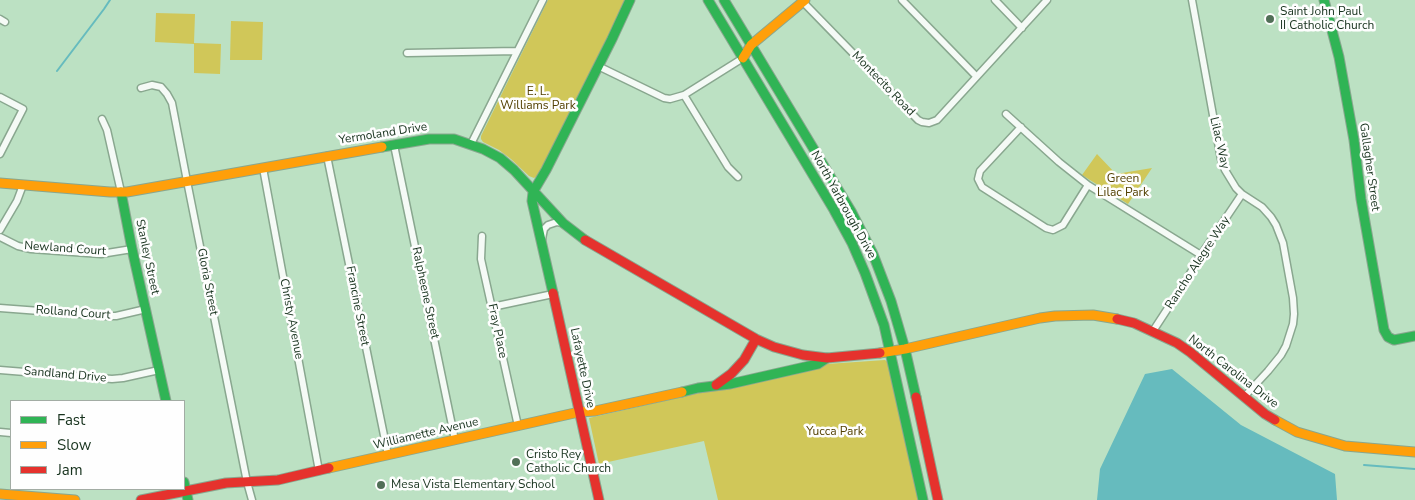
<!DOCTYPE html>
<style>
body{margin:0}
#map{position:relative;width:1415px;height:500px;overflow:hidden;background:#bce1c3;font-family:"Nunito Sans",sans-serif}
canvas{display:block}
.legend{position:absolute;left:10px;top:400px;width:175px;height:90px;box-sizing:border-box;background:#fefefe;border:1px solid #a2aca4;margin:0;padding:6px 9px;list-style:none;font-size:15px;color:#17321d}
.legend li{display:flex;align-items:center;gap:10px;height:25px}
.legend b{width:25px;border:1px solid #a2aca4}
</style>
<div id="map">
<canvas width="1415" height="500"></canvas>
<ul class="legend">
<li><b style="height:6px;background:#30b455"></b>Fast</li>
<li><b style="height:6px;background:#ff9f0a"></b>Slow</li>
<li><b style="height:6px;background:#e5322d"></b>Jam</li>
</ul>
</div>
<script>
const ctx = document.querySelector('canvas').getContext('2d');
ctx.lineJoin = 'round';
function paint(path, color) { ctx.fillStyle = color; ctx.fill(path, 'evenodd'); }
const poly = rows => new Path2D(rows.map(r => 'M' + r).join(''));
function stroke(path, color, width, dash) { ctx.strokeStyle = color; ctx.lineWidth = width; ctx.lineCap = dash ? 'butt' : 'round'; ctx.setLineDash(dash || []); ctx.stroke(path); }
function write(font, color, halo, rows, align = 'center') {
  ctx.font = font + ' "Nunito Sans",sans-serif'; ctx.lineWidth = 5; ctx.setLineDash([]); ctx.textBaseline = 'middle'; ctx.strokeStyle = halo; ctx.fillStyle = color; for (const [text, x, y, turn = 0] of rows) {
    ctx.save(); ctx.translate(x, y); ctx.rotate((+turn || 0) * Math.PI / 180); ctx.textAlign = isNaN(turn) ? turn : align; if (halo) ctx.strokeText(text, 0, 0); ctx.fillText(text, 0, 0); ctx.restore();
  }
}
paint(poly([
 [548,0,626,0,540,174,534,178,529,176,511,159,499,150,483,142,481,139,481,136],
 [156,13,195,14,194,43,221,44,220,74,194,73,194,44,155,42],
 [231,21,263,22,262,60,230,60],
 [1097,154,1116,174,1152,168,1128,204,1082,175],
 [885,360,890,364,920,500,718,500,704,441,599,464,589,418,827,364]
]), '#d0c759');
paint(poly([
 [1172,369,1241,425,1335,474,1337,500,1097,500,1100,469,1145,374]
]), '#66bbbe');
stroke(poly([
 [57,71,104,9,110,0],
 [1364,465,1415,469]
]), '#66bbbe', 2);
const street = poly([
 [902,0,976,76],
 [995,0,1022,28],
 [1192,0,1221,159,1225,170,1236,188,1242,194,1262,207,1271,217,1276,225,1283,243,1293,298,1294,314,1293,324,1286,346,1281,355,1268,371,1244,397],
 [803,2,918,120,922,122,929,123,937,120,1047,0],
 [0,19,5,22],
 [407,53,517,51],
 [598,66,664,98,670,99,684,95,743,58],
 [141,88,152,85,161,87,167,94,172,103,187,181,247,482,252,500],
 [684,95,728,167,738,177],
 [0,97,23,109,0,154],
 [1006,114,1059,162,1088,185,1201,255],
 [102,119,107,130,121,192],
 [1021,127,980,171,978,179,982,187,1046,228,1053,230,1063,225,1088,185],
 [471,144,543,0],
 [394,145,455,440],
 [327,156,388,455],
 [263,168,319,471],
 [0,230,17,201,23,185],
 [482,236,481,259,518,426],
 [0,237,18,246,31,249,101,254,132,249],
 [542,239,544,229,548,225,557,222,563,223],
 [492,307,553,294],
 [0,308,106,316,116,316,146,309],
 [1153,331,1185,282,1201,255,1242,194],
 [0,370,112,379,123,378,159,370],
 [0,432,11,433]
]);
const fast = poly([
 [708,0,834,210,852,243,865,273,884,325,923,500],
 [724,0,851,211,873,254,891,301,905,349,916,397],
 [1324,0,1339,57,1354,140,1361,199,1384,330,1388,337,1394,340,1415,336],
 [382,147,429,139,454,139,483,149,500,158,514,170,563,223,585,240],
 [121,192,132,249,166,401],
 [553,293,532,201,533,192,546,170,612,39,630,0],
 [682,392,698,388,730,384,818,364,827,358],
 [184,482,188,500]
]);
const slow = poly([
 [743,58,751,45,805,0],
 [0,183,110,192,127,192,382,147],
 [880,353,905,349,1040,318,1055,316,1093,315,1117,319],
 [1275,420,1297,432,1345,446,1415,452],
 [329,468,579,412,595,411,682,392],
 [0,494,75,500]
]);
const jam = poly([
 [585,240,756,339,774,347,803,355,827,358,880,353],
 [553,293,599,500],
 [1117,319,1134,323,1177,343,1190,352,1265,414,1275,420],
 [716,385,731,374,744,360,756,339],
 [916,397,938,500],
 [141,500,226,483,278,480,329,468]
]);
stroke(street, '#89a78f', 9);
stroke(fast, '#89a78f', 11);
stroke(slow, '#89a78f', 11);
stroke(jam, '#89a78f', 11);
stroke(street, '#f5faf6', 6);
stroke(fast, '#30b455', 9);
stroke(slow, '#ff9f0a', 9);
stroke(jam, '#e5322d', 9);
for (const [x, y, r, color] of [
 [1270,19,5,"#516f57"],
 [516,462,5,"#516f57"],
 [381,485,5,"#516f57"]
]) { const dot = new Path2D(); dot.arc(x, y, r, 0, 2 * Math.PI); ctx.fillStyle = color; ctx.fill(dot); stroke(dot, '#fefefe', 2); }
write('12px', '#17321d', '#fefefe', [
 ["Saint John Paul",1280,12],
 ["II Catholic Church",1280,26],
 ["Cristo Rey",526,455],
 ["Catholic Church",526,469],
 ["Mesa Vista Elementary School",391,485]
], 'left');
write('12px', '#17321d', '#fefefe', [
 ["Montecito Road",883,84,46],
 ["Yermoland Drive",383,134,-9],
 ["Lilac Way",1219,143,77],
 ["Gallagher Street",1369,167,82],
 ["North Yarbrough Drive",843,205,61],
 ["Newland Court",65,249,4],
 ["Stanley Street",147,257,78],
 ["Rancho Alegre Way",1198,263,-57],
 ["Gloria Street",207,282,79],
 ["Ralpheene Street",425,293,78],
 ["Francine Street",357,306,79],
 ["Rolland Court",73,313,4],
 ["Christy Avenue",291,319,79],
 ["Fray Place",497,331,78],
 ["Lafayette Drive",582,368,78],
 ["North Carolina Drive",1233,372,38],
 ["Sandland Drive",65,375,5],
 ["Williamette Avenue",426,434,-13]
]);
write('12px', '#523f00', '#fefefe', [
 ["E. L.",538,92],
 ["Williams Park",538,106],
 ["Green",1123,179],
 ["Lilac Park",1123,193],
 ["Yucca Park",835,432]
]);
</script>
